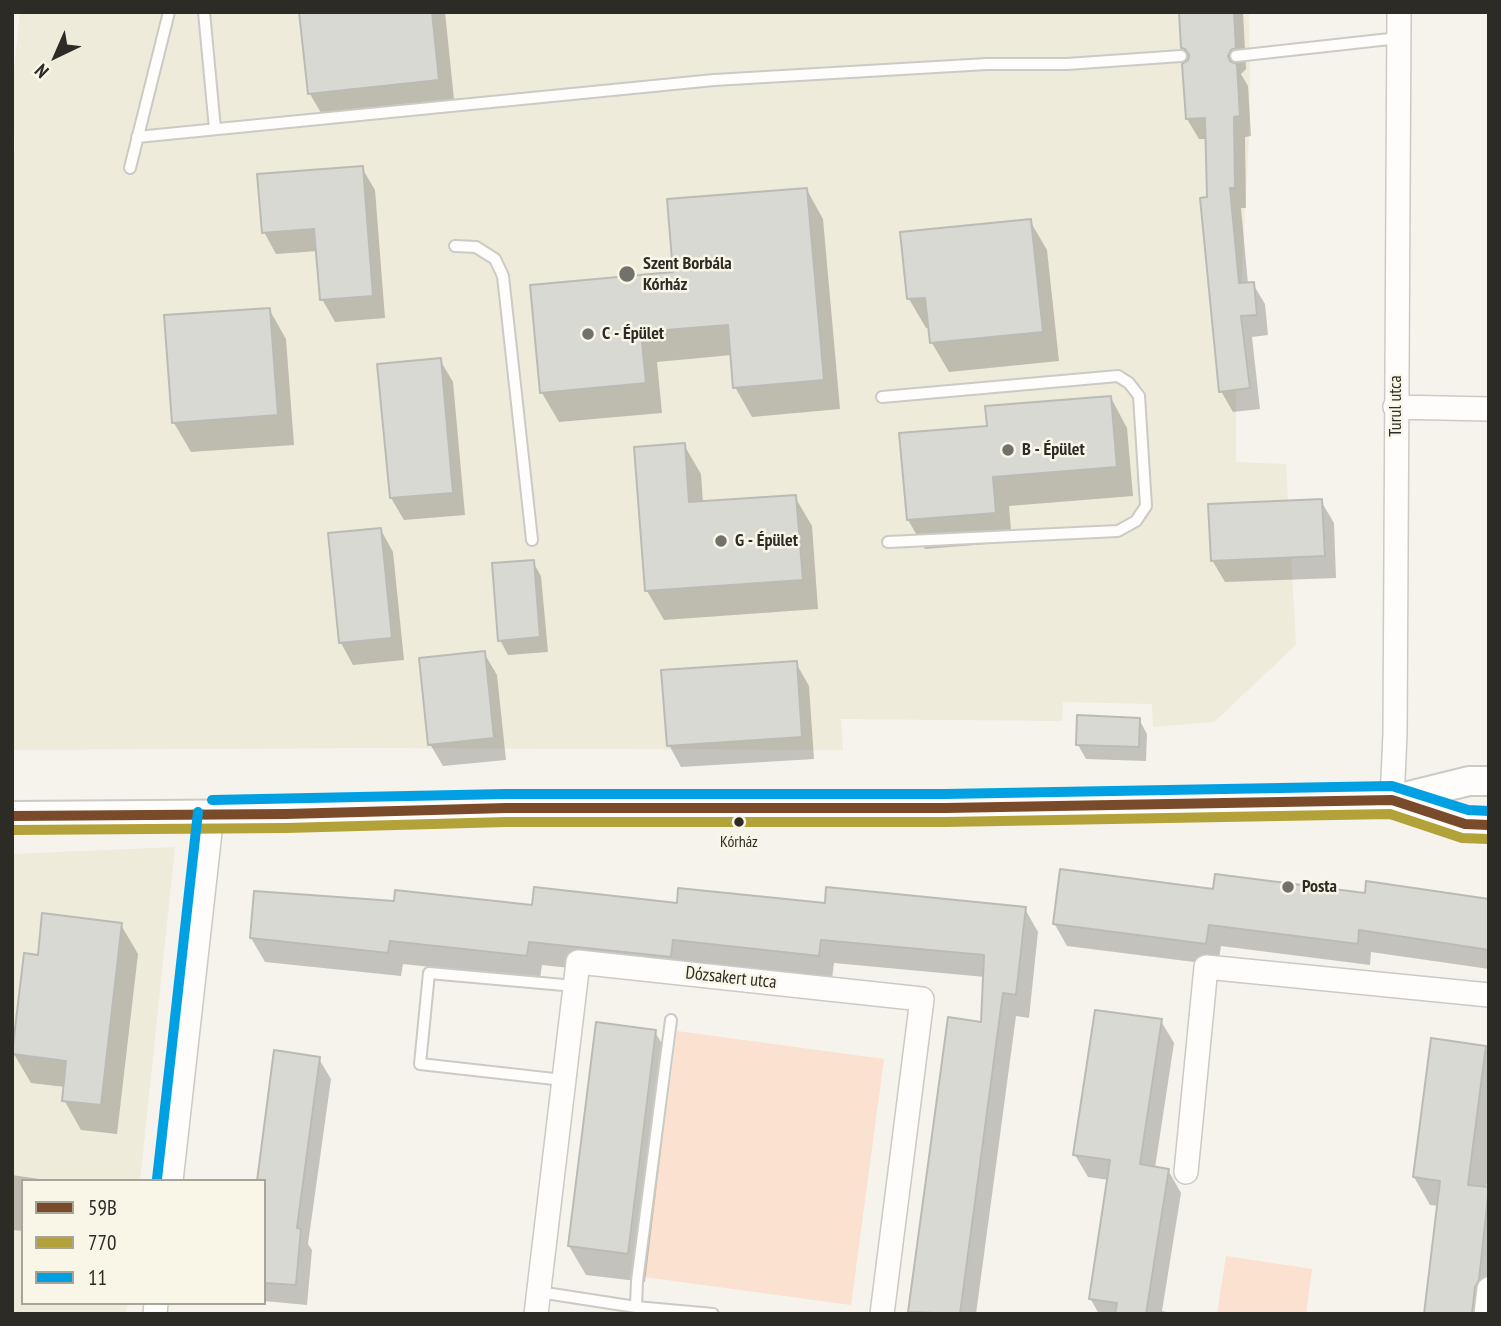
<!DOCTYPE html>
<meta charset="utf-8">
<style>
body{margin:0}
#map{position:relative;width:1501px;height:1326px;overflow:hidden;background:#f5f3eb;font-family:"PT Sans Narrow",sans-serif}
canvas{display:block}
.frame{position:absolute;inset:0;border:14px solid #2d2b26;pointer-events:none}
.legend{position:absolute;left:21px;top:1179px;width:245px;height:126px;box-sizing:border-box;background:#f9f6e7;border:2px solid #a7a59a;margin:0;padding:9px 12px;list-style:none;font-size:21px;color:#2d2b26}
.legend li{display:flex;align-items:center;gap:14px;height:35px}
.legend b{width:35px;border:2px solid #a7a59a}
.north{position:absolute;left:21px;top:21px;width:70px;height:70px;-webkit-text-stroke:5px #f9f6e7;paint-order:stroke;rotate:224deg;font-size:19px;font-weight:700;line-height:28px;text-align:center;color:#2d2b26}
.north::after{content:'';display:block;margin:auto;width:24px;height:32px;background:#2d2b26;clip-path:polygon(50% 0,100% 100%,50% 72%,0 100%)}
</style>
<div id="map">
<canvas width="1501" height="1326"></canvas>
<div class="frame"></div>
<ul class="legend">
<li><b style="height:9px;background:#7a4b2a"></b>59B</li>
<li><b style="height:9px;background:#b3a139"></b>770</li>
<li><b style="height:9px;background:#01a0e3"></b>11</li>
</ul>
<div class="north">N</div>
</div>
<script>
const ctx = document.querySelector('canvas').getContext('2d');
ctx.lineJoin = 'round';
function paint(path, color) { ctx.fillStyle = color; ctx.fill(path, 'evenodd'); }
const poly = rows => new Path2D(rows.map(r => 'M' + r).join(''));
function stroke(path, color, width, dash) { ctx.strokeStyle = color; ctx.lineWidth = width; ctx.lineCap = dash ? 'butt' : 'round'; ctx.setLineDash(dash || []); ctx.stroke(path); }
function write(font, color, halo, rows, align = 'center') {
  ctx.font = font + ' "PT Sans Narrow",sans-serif'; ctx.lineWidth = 5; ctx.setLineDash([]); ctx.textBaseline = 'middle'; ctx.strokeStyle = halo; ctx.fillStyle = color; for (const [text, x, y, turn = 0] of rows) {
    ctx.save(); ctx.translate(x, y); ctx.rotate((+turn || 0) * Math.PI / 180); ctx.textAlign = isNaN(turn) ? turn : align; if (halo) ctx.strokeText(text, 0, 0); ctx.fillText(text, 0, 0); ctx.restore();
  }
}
paint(poly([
 [20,12,1249,12,1250,116,1236,394,1236,462,1286,464,1296,645,1214,722,1153,727,1152,704,1063,702,1062,721,841,719,843,750,369,748,12,750,12,153,15,152,12,88],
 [175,847,140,1181,23,1181,23,1303,127,1303,126,1314,12,1314,12,854]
]), '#eeebdb');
paint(poly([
 [677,1031,884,1059,851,1305,644,1277],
 [1226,1256,1312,1269,1306,1314,1217,1314]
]), '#fae1d0');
paint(poly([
 [301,12,445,12,455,109,327,123,310,94],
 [909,12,946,12,928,14],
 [1180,12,1243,12,1246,69,1241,74,1248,86,1251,136,1245,137,1246,208,1241,208,1248,284,1253,284,1265,304,1268,335,1252,337,1260,409,1233,412,1221,391,1208,139,1199,139,1187,119,1190,61,1182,48],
 [362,168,375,190,385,318,335,322,322,299,318,251,276,254,264,232],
 [807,190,823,219,840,409,752,417,735,387,732,355,657,362,662,413,559,422,542,393,675,273],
 [1030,221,1047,250,1059,361,949,372,932,343,930,328,926,328,909,299],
 [269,309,286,339,294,445,191,452,174,423],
 [440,360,453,382,465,515,404,520,391,498,379,365],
 [1111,398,1127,428,1133,496,1009,506,1012,542,925,549,908,520,989,427],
 [684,445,701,474,703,503,795,497,812,526,818,609,664,620,647,591],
 [1321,501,1334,523,1336,578,1225,582,1212,560],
 [381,530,393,552,404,660,353,665,341,643],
 [533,562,541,576,548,652,508,655,500,640],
 [484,653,497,675,506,760,443,766,430,744],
 [796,663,809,686,814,759,681,767,669,745],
 [1139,719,1147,734,1146,761,1086,759,1078,745],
 [1215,891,1489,901,1489,969,1371,952,1370,965,1221,946,1218,965,1067,946,1054,923],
 [395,903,534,907,678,904,1025,909,1038,932,1029,1018,1016,1016,976,1314,911,1314,910,1312,983,1024,985,977,834,963,832,979,684,980,542,965,540,979,403,964,401,976,265,962,251,938],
 [121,925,138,954,117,1134,81,1130,64,1100,65,1087,31,1083,14,1054,39,957],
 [1161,1021,1174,1043,1155,1168,1168,1170,1181,1193,1162,1311,1175,1314,1099,1314,1090,1298,1109,1180,1088,1177,1075,1155],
 [655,1032,672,1061,645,1282,586,1275,569,1246],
 [1485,1047,1489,1054,1489,1168,1486,1189,1489,1189,1489,1314,1426,1314,1439,1206,1430,1205,1414,1177],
 [319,1059,331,1079,308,1244,312,1250,307,1305,264,1301,264,1181],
 [12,1175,53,1181,23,1181,23,1231,12,1230]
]), '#0003');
const building = poly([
 [299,12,432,12,439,80,308,94,299,12],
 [1179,12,1234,12,1236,48,1231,50,1228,56,1230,61,1237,64,1240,116,1234,117,1235,188,1230,188,1239,283,1254,282,1257,315,1241,316,1250,388,1219,392,1200,198,1207,197,1205,118,1186,119,1182,64,1188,60,1189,55,1185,49,1181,48,1179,12],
 [363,166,373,296,320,300,314,229,262,233,257,174,363,166],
 [807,188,824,380,733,388,728,325,641,332,646,383,540,393,530,285,673,272,667,199,807,188],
 [1031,219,1043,332,930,343,925,298,907,299,900,232,1031,219],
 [270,308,278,415,172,423,164,315,270,308],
 [441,358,453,493,390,498,377,364,441,358],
 [1111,396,1117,467,993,477,996,513,907,520,899,433,987,426,985,406,1111,396],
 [685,443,689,502,796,495,803,580,645,591,634,447,685,443],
 [1322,499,1325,556,1211,561,1208,504,1322,499],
 [381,528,392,638,339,643,328,533,381,528],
 [534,560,540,637,498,641,492,563,534,560],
 [485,651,494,738,428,745,419,658,485,651],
 [797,661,802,737,667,746,661,670,797,661],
 [1077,715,1140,718,1139,747,1076,745,1077,715],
 [1060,869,1213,889,1215,874,1365,893,1366,881,1489,899,1489,950,1359,930,1358,944,1209,925,1206,944,1053,924,1060,869],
 [534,887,677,903,678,888,825,903,826,887,1026,907,1016,995,1003,993,960,1314,908,1312,948,1017,981,1022,984,955,821,940,819,956,673,940,671,957,529,942,527,956,390,941,388,953,250,938,254,891,394,901,395,890,532,905,534,887],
 [42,913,122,923,101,1105,62,1101,66,1061,12,1054,24,953,38,955,42,913],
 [1095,1010,1162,1019,1140,1164,1169,1169,1146,1314,1115,1314,1117,1303,1089,1299,1110,1160,1073,1155,1095,1010],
 [596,1022,656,1030,628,1254,568,1246,596,1022],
 [1431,1038,1486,1046,1468,1185,1489,1187,1479,1280,1475,1287,1472,1314,1424,1314,1440,1181,1413,1177,1431,1038],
 [274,1050,320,1057,297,1228,301,1229,296,1285,264,1283,264,1181,257,1181,274,1050]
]);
paint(building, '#d9d9d3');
stroke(building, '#bbbbb5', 2);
const service = poly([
 [204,12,215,129],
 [1236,56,1399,38],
 [137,137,714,80,987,64,1067,64,1181,56],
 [130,168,169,12],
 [455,246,476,247,495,259,503,276,532,540],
 [882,397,1118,376,1129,383,1139,396,1146,506,1136,521,1118,531,888,542],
 [563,1080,420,1064,429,973,575,986],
 [539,1292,636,1307,637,1281,671,1020],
 [636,1307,713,1314]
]);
const minor = poly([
 [1395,407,1489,409],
 [1392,800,1395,734,1399,12],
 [1186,1172,1206,967,1489,995],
 [171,1181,212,814],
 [155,1314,156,1303],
 [536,1314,578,962,922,999,882,1314],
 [1486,1314,1489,1289]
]);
const tertiary = poly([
 [1392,800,1465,824,1489,825],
 [12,816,286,814,506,808,945,808,1392,800,1469,781,1489,781]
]);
stroke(service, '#cccac4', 14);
stroke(minor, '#cccac4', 26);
stroke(tertiary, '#cccac4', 32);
stroke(service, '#fefdfc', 10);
stroke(minor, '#fefdfc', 23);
stroke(tertiary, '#fefdfc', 28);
stroke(poly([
 [12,816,286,814,506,808,945,808,1392,800,1465,824,1489,825]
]), '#7a4b2a', 10);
stroke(poly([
 [12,830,286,828,506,822,945,822,1390,814,1462,838,1488,839]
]), '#b3a139', 10);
stroke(poly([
 [212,800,506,794,945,794,1392,786,1468,810,1489,811],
 [157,1179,198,812]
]), '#01a0e3', 10);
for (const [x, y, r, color] of [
 [627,274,9,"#73716b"],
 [588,334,7,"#73716b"],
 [1008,450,7,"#73716b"],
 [721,541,7,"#73716b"],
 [739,822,6,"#2d2b26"],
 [1288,887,7,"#73716b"]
]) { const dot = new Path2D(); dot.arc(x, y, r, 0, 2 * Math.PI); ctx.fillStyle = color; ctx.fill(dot); stroke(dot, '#f9f6e7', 2.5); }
write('16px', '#2d2b26', '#f9f6e7', [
 ["Kórház",739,842]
]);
write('bold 18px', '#2d2b26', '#f9f6e7', [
 ["Szent Borbála",643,264],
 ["Kórház",643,285],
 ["C - Épület",602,334],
 ["B - Épület",1022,450],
 ["G - Épület",735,541],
 ["Posta",1302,887]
], 'left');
write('18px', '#2d2b26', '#f9f6e7', [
 ["Turul utca",1396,406,-90],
 ["Dózsakert utca",731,978,6]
]);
</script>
